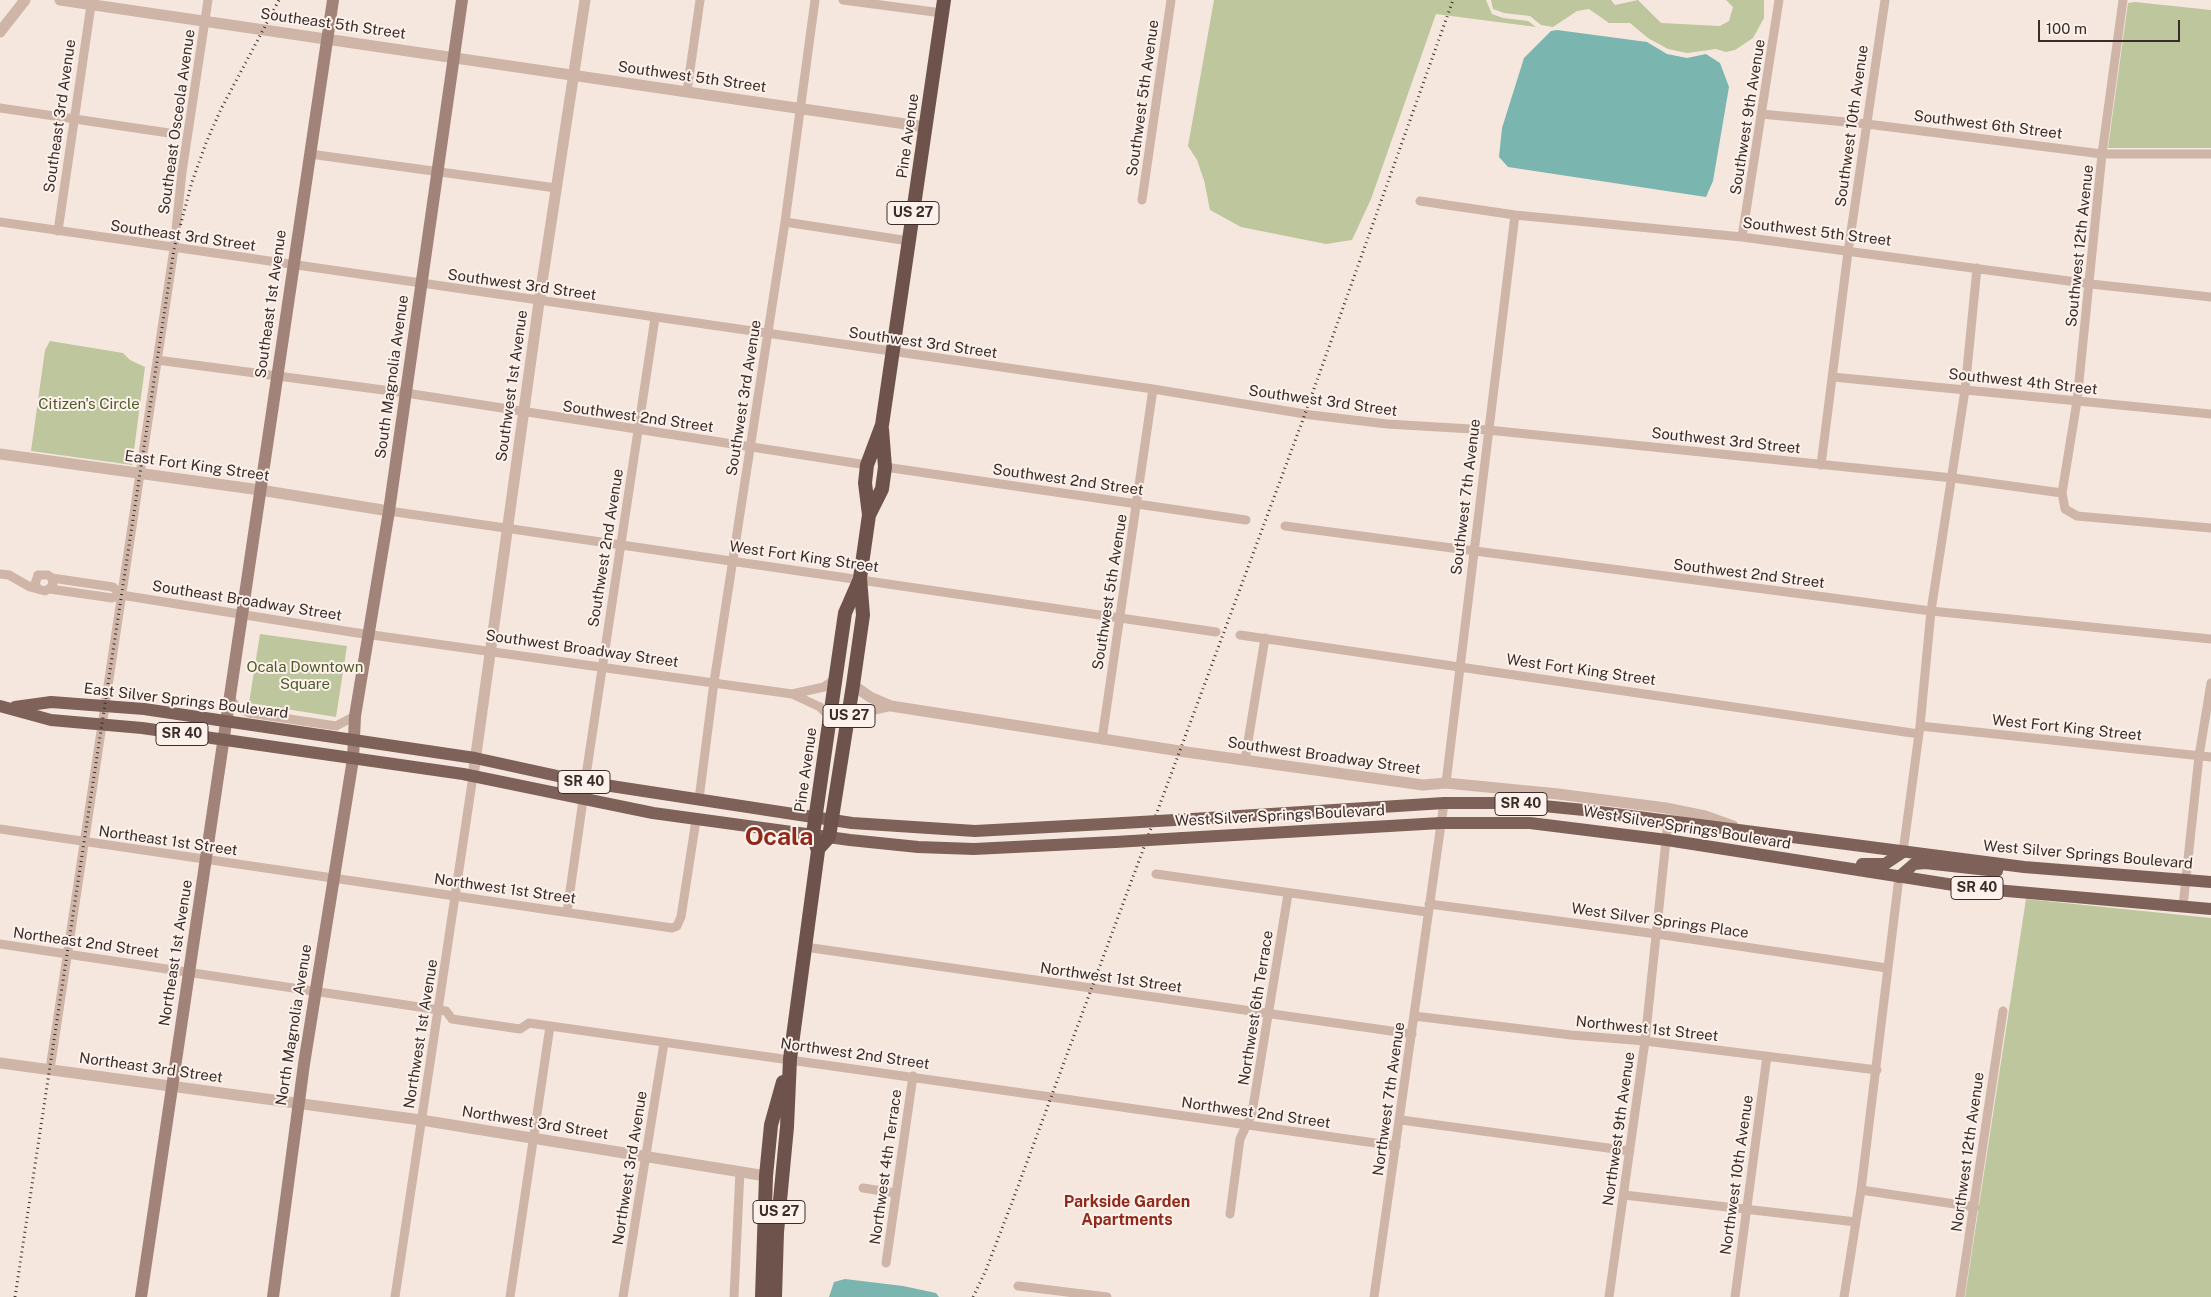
<!DOCTYPE html>
<style>
body{margin:0}
#map{position:relative;width:2211px;height:1297px;overflow:hidden;background:#f5e7de;font-family:"Public Sans",sans-serif}
canvas{display:block}
.scale{position:absolute;left:2038px;top:20px;width:142px;height:22px;box-sizing:border-box;border:2px solid #3b2c29;border-top:0;padding-left:6px;font-size:15px;line-height:18px;white-space:nowrap;color:#3b2c29;-webkit-text-stroke:4px #fcf2eb;paint-order:stroke}
</style>
<div id="map">
<canvas width="2211" height="1297"></canvas>
<div class="scale">100 m</div>
</div>
<script>
const ctx = document.querySelector('canvas').getContext('2d');
ctx.lineJoin = 'round';
function paint(path, color) { ctx.fillStyle = color; ctx.fill(path, 'evenodd'); }
const poly = rows => new Path2D(rows.map(r => 'M' + r).join(''));
function stroke(path, color, width, dash) { ctx.strokeStyle = color; ctx.lineWidth = width; ctx.lineCap = dash ? 'butt' : 'round'; ctx.setLineDash(dash || []); ctx.stroke(path); }
function write(font, color, halo, rows, align = 'center') {
  ctx.font = font + ' "Public Sans",sans-serif'; ctx.lineWidth = 4; ctx.setLineDash([]); ctx.textBaseline = 'middle'; ctx.strokeStyle = halo; ctx.fillStyle = color; for (const [text, x, y, turn = 0] of rows) {
    ctx.save(); ctx.translate(x, y); ctx.rotate((+turn || 0) * Math.PI / 180); ctx.textAlign = isNaN(turn) ? turn : align; if (halo) ctx.strokeText(text, 0, 0); ctx.fillText(text, 0, 0); ctx.restore();
  }
}
paint(poly([
 [1214,0,1486,0,1492,14,1503,18,1528,21,1536,27,1436,14,1371,199,1352,240,1326,244,1241,227,1210,210,1204,180,1197,160,1188,146],
 [1491,0,1611,0,1615,5,1638,0,1661,23,1720,26,1729,21,1733,7,1726,0,1764,0,1764,18,1753,38,1735,50,1726,52,1716,49,1687,53,1668,49,1648,38,1630,23,1609,23,1589,9,1577,11,1553,27,1541,25,1530,16,1504,13,1493,9],
 [2135,2,2211,10,2211,148,2108,148,2128,3],
 [50,341,123,353,130,360,145,367,132,465,31,451,45,350],
 [260,634,347,646,336,717,249,703],
 [2026,899,2211,918,2211,1297,1965,1297]
]), '#bdc69c');
paint(poly([
 [1557,30,1647,42,1667,54,1687,58,1706,54,1720,63,1729,87,1713,181,1706,197,1508,167,1499,157,1502,128,1524,58,1551,31],
 [845,1279,903,1286,936,1293,939,1297,829,1297,834,1282]
]), '#7ab5b0');
stroke(poly([
 [843,0,942,13],
 [687,91,700,0],
 [0,108,169,133],
 [1761,114,1867,124,2102,154,2211,154],
 [310,154,556,188],
 [1142,200,1171,0],
 [1420,201,1515,215,1742,237,2091,284,2211,297],
 [0,222,1153,389,1311,415,1387,424,1488,430,1953,478,2062,493,2065,509,2077,516,2211,528],
 [785,222,909,241],
 [58,231,91,5],
 [1742,237,1779,0],
 [157,360,406,393,867,465],
 [1833,377,2211,414],
 [1821,465,1848,252,1885,0],
 [885,467,1246,520],
 [2062,493,2077,401,2102,154,2123,0],
 [389,511,1216,632],
 [1285,526,1931,611,2211,639],
 [0,574,9,575,30,587,45,591,53,586,52,578,48,575,38,575,35,584,37,587],
 [52,578,113,587,121,595],
 [50,589,112,598,121,595,351,632,792,694,820,707,830,717],
 [1240,635,1919,734],
 [792,694,824,687,835,679],
 [230,698,237,707,249,713,336,726,355,716],
 [1920,726,2211,757],
 [1102,739,1153,389],
 [1245,760,1265,638],
 [585,782,655,318],
 [1446,783,1515,215],
 [699,799,714,682,785,222,815,0],
 [0,829,672,928,677,926,681,917,696,820],
 [1903,852,1920,726,1931,611,1965,390,1977,268],
 [1156,874,1427,912],
 [1429,904,1657,934,1887,968],
 [2183,906,2199,756,2211,683],
 [567,912,583,800],
 [0,944,446,1011,452,1019,520,1029,529,1023,1396,1146],
 [805,947,1412,1034],
 [1414,1016,1571,1035,1645,1041,1877,1070],
 [50,1069,174,249,182,172,208,0],
 [1401,1120,1630,1151],
 [863,1188,895,1193],
 [1861,1190,1975,1207],
 [1624,1195,1856,1222],
 [1230,1214,1240,1139,1252,1113,1288,894],
 [886,1263,913,1076],
 [1018,1286,1107,1297],
 [395,1297,473,776],
 [510,1297,550,1026],
 [623,1297,664,1043],
 [734,1297,740,1171],
 [1374,1297,1444,803],
 [1609,1297,1645,1041,1668,821],
 [1735,1297,1767,1056],
 [1844,1297,1861,1190,1899,877],
 [1960,1297,2003,1011]
]), '#ceb5a8', 9);
stroke(poly([
 [60,0,926,127],
 [0,32,25,0],
 [0,454,260,490,389,511],
 [853,685,870,697,891,706,1186,752,1423,785,1446,783,1558,794,1666,808,1705,816,1733,826],
 [848,722,858,713,889,706],
 [473,776,539,302,585,0],
 [0,1063,421,1120,766,1176]
]), '#ceb5a8', 11);
stroke(poly([
 [141,1297,333,0],
 [273,1297,304,1064,353,759,355,716,389,511,462,0]
]), '#a28379', 12);
stroke(poly([
 [0,706,51,720,142,728,463,774,653,813,850,840,918,847,974,849,1115,842],
 [15,707,51,702,144,709,475,758,585,782,852,823,975,831,1123,823],
 [1192,819,1444,803,1513,803,1584,810,2024,867,2211,882],
 [1183,838,1441,823,1530,823,1667,840,1973,888,2211,909],
 [1862,864,1885,864,1903,852],
 [1899,877,1914,864,1925,863,1997,871]
]), '#7e6159', 12);
stroke(poly([
 [869,515,882,489,885,467,882,429],
 [818,849,829,837,853,685,863,615,860,578,869,515,865,483,867,465,882,425,944,0],
 [762,1297,766,1176,771,1125,783,1082],
 [775,1297,777,1232,787,1127,790,1059,818,851,813,834,845,613,859,581]
]), '#6d534c', 14);
stroke(poly([
 [15,1297,174,249,192,182,206,143,221,109,279,0],
 [973,1297,986,1270,1014,1197,1305,414,1453,0]
]), '#3b2c29', 3, [1, 4]);
stroke(poly([
 [1123,823,1192,819],
 [1115,842,1183,838]
]), '#7e6159', 12);
for (const [x, y, w] of [
 [913,213,52],
 [849,716,52],
 [182,734,52],
 [584,782,52],
 [1521,804,52],
 [1977,888,52],
 [779,1212,52]
]) { const box = new Path2D(); box.roundRect(x - w / 2, y - 11.5, w, 23, 4); ctx.fillStyle = '#fcf2eb'; ctx.fill(box); stroke(box, '#3b2c29', 1); }
write('bold 14px', '#3b2c29', null, [
 ["US 27",913,213],
 ["US 27",849,716],
 ["SR 40",182,734],
 ["SR 40",584,782],
 ["SR 40",1521,804],
 ["SR 40",1977,888],
 ["US 27",779,1212]
]);
write('15px', '#3b2c29', '#fcf2eb', [
 ["Southeast 5th Street",333,24,8],
 ["Southwest 5th Street",692,77,8],
 ["Southwest 5th Avenue",1143,98,-82],
 ["Southeast 3rd Avenue",60,116,-82],
 ["Southwest 9th Avenue",1748,117,-81],
 ["Southeast Osceola Avenue",177,122,-82],
 ["Southwest 6th Street",1988,125,7],
 ["Southwest 10th Avenue",1852,126,-82],
 ["Pine Avenue",908,136,-82],
 ["Southwest 5th Street",1817,232,7],
 ["Southeast 3rd Street",183,236,8],
 ["Southwest 12th Avenue",2080,246,-84],
 ["Southwest 3rd Street",522,285,8],
 ["Southeast 1st Avenue",271,304,-82],
 ["Southwest 3rd Street",923,343,8],
 ["South Magnolia Avenue",392,377,-82],
 ["Southwest 4th Street",2023,382,6],
 ["Southwest 1st Avenue",512,386,-82],
 ["Southwest 3rd Avenue",744,398,-81],
 ["Southwest 3rd Street",1323,401,8],
 ["Southwest 2nd Street",638,417,8],
 ["Southwest 3rd Street",1726,441,6],
 ["East Fort King Street",197,466,8],
 ["Southwest 2nd Street",1068,480,8],
 ["Southwest 7th Avenue",1466,497,-83],
 ["Southwest 2nd Avenue",606,548,-81],
 ["West Fort King Street",804,557,8],
 ["Southwest 2nd Street",1749,574,7],
 ["Southwest 5th Avenue",1110,592,-81],
 ["Southeast Broadway Street",247,601,9],
 ["Southwest Broadway Street",582,649,8],
 ["West Fort King Street",1581,670,8],
 ["East Silver Springs Boulevard",186,701,7],
 ["West Fort King Street",2067,728,6],
 ["Southwest Broadway Street",1324,756,8],
 ["Pine Avenue",806,770,-82],
 ["West Silver Springs Boulevard",1280,816,-3],
 ["West Silver Springs Boulevard",1687,828,9],
 ["Northeast 1st Street",168,841,8],
 ["West Silver Springs Boulevard",2088,855,5],
 ["Northwest 1st Street",505,889,8],
 ["West Silver Springs Place",1660,921,8],
 ["Northeast 2nd Street",86,943,8],
 ["Northeast 1st Avenue",176,953,-81],
 ["Northwest 1st Street",1111,978,8],
 ["Northwest 6th Terrace",1256,1008,-81],
 ["North Magnolia Avenue",294,1025,-81],
 ["Northwest 1st Street",1647,1029,6],
 ["Northwest 1st Avenue",421,1034,-81],
 ["Northwest 2nd Street",855,1054,8],
 ["Northeast 3rd Street",151,1068,8],
 ["Northwest 7th Avenue",1389,1099,-82],
 ["Northwest 2nd Street",1256,1113,8],
 ["Northwest 3rd Street",535,1123,9],
 ["Northwest 9th Avenue",1619,1129,-82],
 ["Northwest 12th Avenue",1968,1152,-82],
 ["Northwest 4th Terrace",886,1167,-82],
 ["Northwest 3rd Avenue",630,1168,-81],
 ["Northwest 10th Avenue",1737,1175,-82]
]);
write('15px', '#4f5b2a', '#fcf2eb', [
 ["Citizen's Circle",89,404],
 ["Ocala Downtown",305,667],
 ["Square",305,684]
]);
write('bold 16px', '#91291b', '#fcf2eb', [
 ["Parkside Garden",1127,1202],
 ["Apartments",1127,1220]
]);
write('bold 25px', '#91291b', '#fcf2eb', [
 ["Ocala",779,837]
]);
</script>
